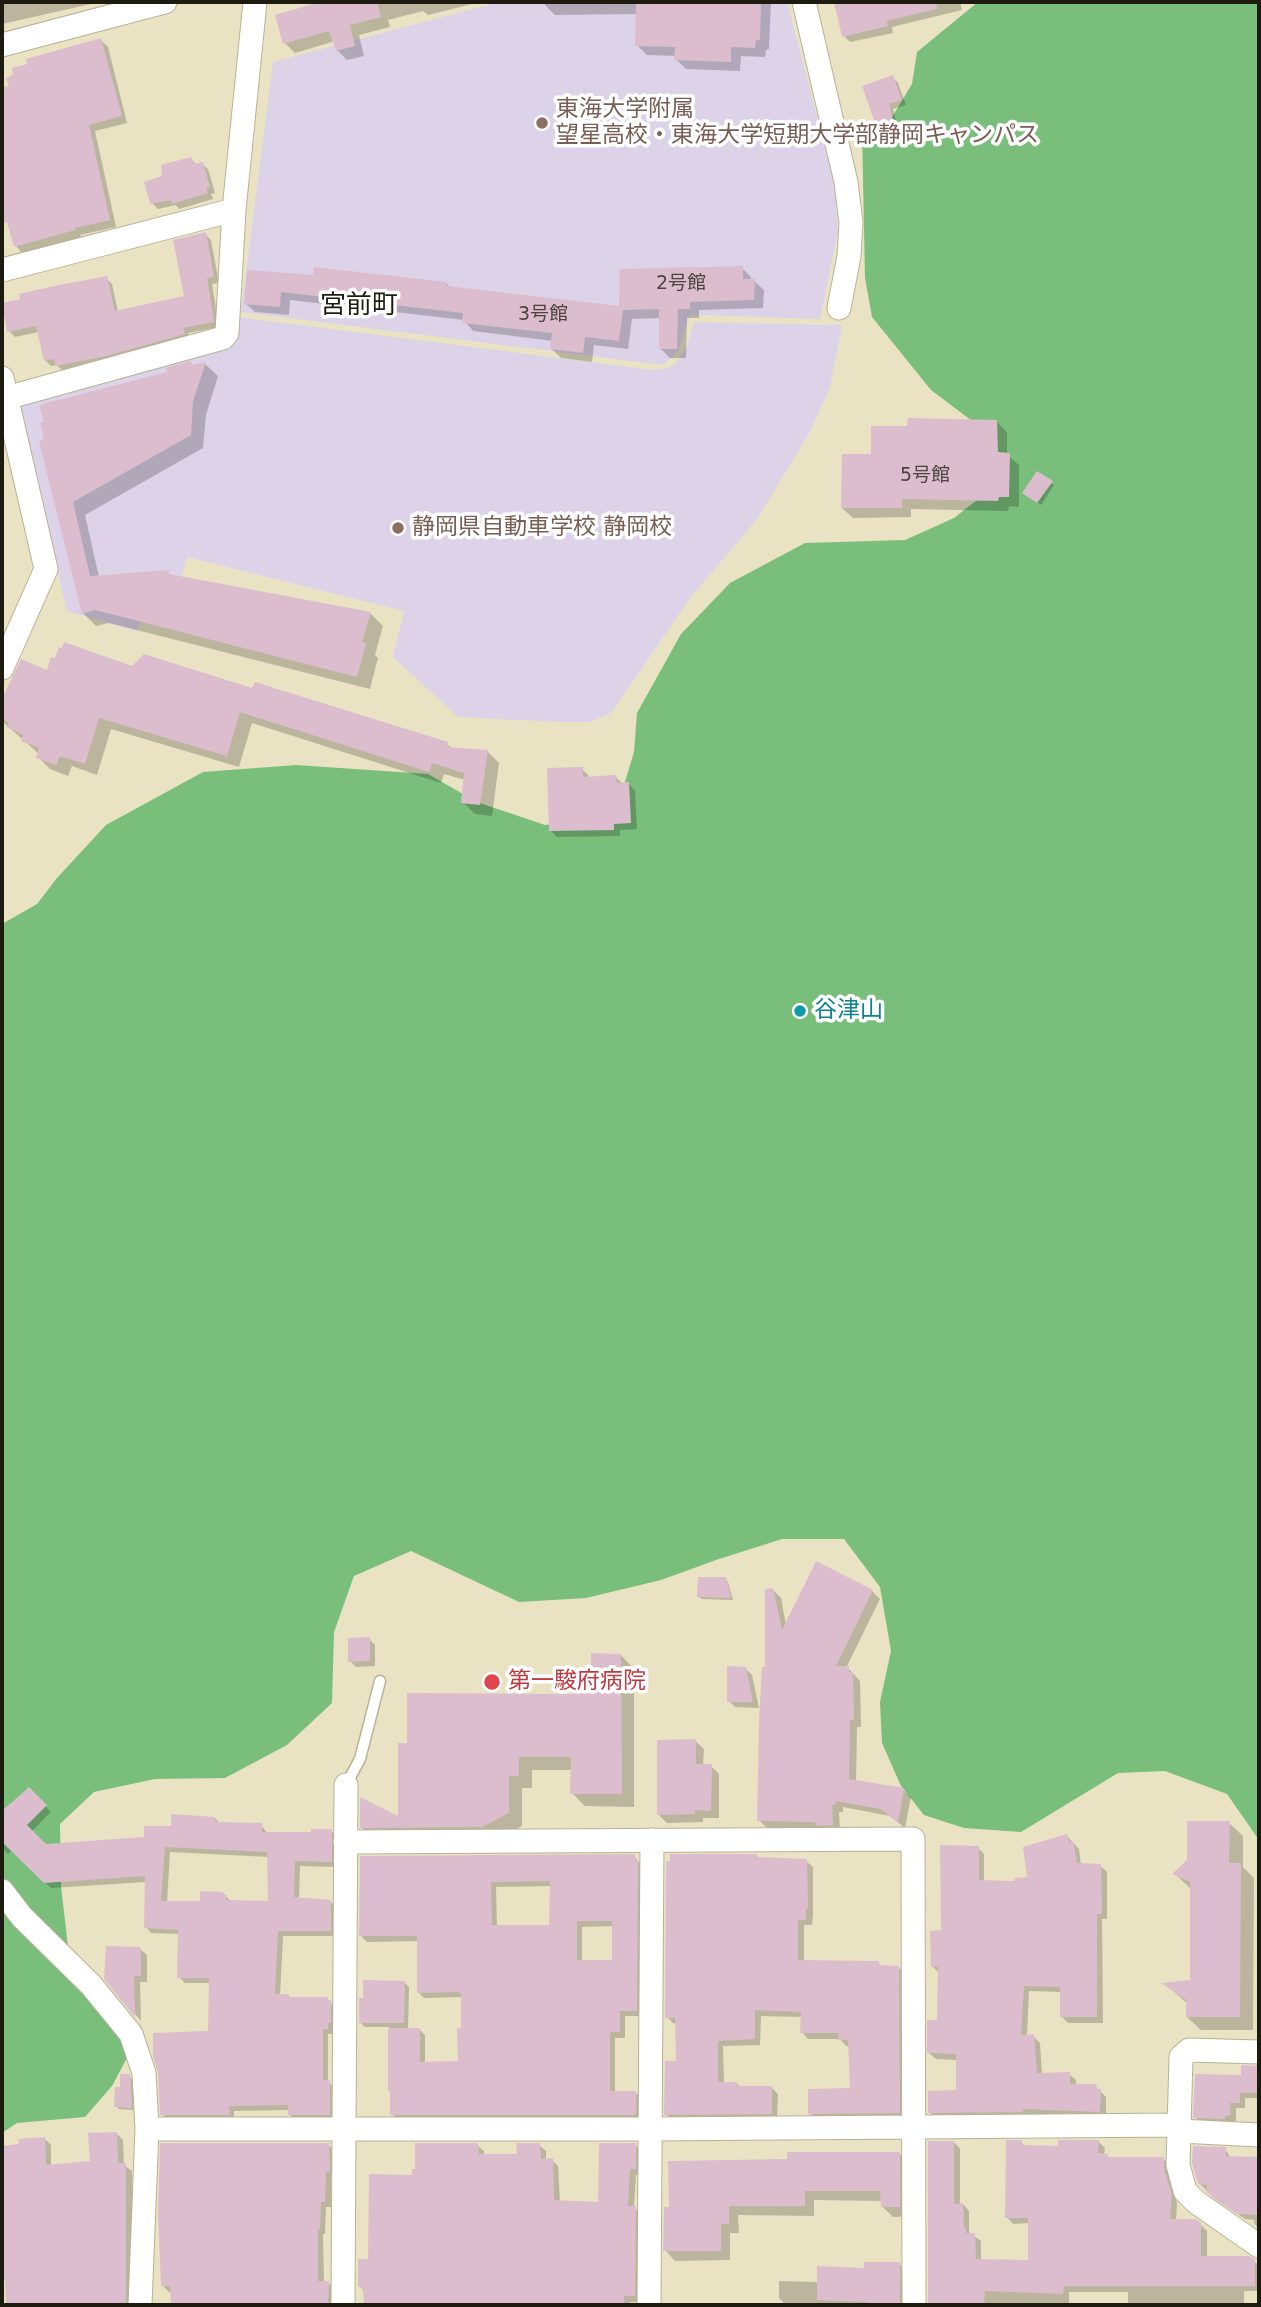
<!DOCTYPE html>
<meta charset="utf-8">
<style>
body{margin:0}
#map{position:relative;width:1261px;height:2307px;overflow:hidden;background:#e9e3c4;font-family:"DejaVu Sans",sans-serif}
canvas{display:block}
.frame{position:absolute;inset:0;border:4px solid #1d1a0f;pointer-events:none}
</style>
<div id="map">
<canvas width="1261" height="2307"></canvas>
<div class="frame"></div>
</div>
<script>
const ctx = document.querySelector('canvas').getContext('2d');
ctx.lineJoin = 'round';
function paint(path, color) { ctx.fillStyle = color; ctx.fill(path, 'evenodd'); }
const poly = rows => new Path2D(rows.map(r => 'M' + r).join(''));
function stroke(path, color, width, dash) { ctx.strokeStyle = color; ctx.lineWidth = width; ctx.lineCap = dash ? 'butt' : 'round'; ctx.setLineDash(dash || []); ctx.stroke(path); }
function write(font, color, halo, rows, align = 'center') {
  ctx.font = font + ' "DejaVu Sans","Noto Sans JP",sans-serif'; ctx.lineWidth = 7; ctx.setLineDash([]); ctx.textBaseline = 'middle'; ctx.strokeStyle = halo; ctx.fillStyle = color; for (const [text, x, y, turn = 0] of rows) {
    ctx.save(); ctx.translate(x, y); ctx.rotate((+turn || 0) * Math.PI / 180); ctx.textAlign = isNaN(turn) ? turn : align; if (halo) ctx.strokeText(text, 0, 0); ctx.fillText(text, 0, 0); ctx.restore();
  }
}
paint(poly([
 [499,2,787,2,835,185,838,231,820,319,690,315,678,352,663,365,241,312,273,62],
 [237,317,652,370,669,368,676,363,687,346,694,322,842,325,830,387,810,432,757,519,690,598,611,713,590,722,560,722,458,717,393,657,404,611,187,557,174,603,146,604,137,631,67,611,18,405,210,353]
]), '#dcd3e8');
paint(poly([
 [978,2,1259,2,1259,1840,1227,1794,1165,1771,1118,1773,1021,1832,964,1828,924,1815,901,1786,882,1743,880,1702,891,1651,880,1587,844,1539,782,1539,716,1560,661,1580,586,1598,519,1602,411,1551,354,1576,334,1632,332,1703,287,1745,225,1778,155,1779,94,1792,60,1824,61,1886,68,1947,113,2023,128,2056,112,2086,85,2117,17,2123,2,2133,2,924,37,904,57,878,106,825,203,772,296,765,428,774,477,802,545,825,596,817,622,792,634,752,637,713,681,634,730,583,805,543,905,540,954,518,996,485,988,433,931,390,872,317,865,278,862,130,892,117,912,84,917,52]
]), '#7abe7b');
paint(poly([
 [2,2,100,2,2,24],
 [324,2,480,2,428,15,423,11,388,20,390,27,359,35,364,56,347,60,337,50,335,41,295,53,285,43],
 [545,2,771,2,769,49,766,50,765,57,741,56,740,71,686,69,676,59,676,56,647,55,637,45,638,14,555,15,545,5],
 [836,2,960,2,962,10,892,27,893,33,850,42,844,36],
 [101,40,108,47,127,123,95,131,116,227,80,235,81,237,22,253,16,246,2,195,2,171,8,169,2,146,2,99,5,98,11,87],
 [893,77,898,83,906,105,893,109,898,130,884,133,878,128],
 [191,159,197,165,202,164,208,169,215,193,211,194,213,199,179,209,176,205,158,209,152,203,163,177],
 [205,234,211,240,219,283,212,284,219,327,188,333,190,340,63,371,57,365,51,366,45,360,39,332,15,337,9,331,106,278,112,284,118,312,186,298],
 [742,268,751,277,751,281,754,281,764,290,763,308,699,310,699,318,687,318,686,358,670,358,661,349,661,318,632,319,628,349,594,345,592,362,561,358,552,349,553,341,473,331,464,320,290,300,289,315,255,312,245,303,249,272,447,284,452,289,621,308],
 [190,363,194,367,205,364,218,376,206,415,203,448,85,515,99,577,168,572,173,577,370,613,383,626,375,655,378,658,370,689,109,623,96,626,83,613,41,442],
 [997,422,1007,432,1007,455,1019,465,1019,507,1009,506,1008,511,911,509,911,517,853,518,842,508,872,456,909,428],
 [1051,483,1054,485,1041,505,1027,495],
 [22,661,48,673,132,668,254,690,447,744,452,749,487,751,499,763,492,816,475,814,463,802,465,780,444,774,441,783,252,723,239,767,111,729,97,775,72,766,68,776,50,769,38,757,39,754,2,721,2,704],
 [582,769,588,775,589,779,616,777,623,784,629,784,635,791,637,829,620,830,620,836,557,837,551,831],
 [725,1579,728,1582,733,1600,702,1599,699,1597],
 [773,1590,781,1598,786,1625,872,1591,880,1599,846,1668,848,1668,860,1681,861,1727,857,1727,856,1782,903,1790,911,1797,905,1828,890,1816,843,1807,843,1812,839,1812,840,1832,821,1829,767,1828,759,1820],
 [369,1639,375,1645,375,1666,356,1667,350,1661],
 [621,1655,634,1669,634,1807,585,1806,572,1793,572,1770,532,1770,532,1788,522,1788,522,1826,496,1840,375,1840,361,1827,399,1819,409,1745,576,1696,593,1675],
 [745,1668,752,1675,759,1708,735,1707,729,1701],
 [695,1741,704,1749,703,1766,711,1766,719,1774,719,1818,703,1818,703,1822,667,1823,658,1814],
 [29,1789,51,1812,31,1832,45,1846,145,1838,173,1828,215,1818,220,1824,261,1825,267,1833,313,1834,331,1831,337,1836,337,1867,300,1866,299,1899,331,1902,336,1908,336,1936,283,1936,280,1996,288,1995,292,1999,327,1999,336,2007,336,2028,333,2028,333,2034,328,2034,328,2082,335,2088,335,2120,295,2120,289,2114,290,2110,234,2111,234,2120,168,2120,162,2114,210,2032,210,1983,185,1983,179,1977,180,1934,151,1933,146,1927,146,1882,51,1888,12,1850,8,1854,2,1848,2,1814],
 [170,1852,269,1857,270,1903,231,1902,223,1893,202,1903,167,1903],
 [1229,1823,1243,1836,1243,1867,1254,1878,1253,2030,1201,2030,1187,2017,1188,2004,1165,1984,1191,1981,1191,1889,1175,1874],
 [1067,1836,1079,1849,1081,1865,1100,1866,1107,1872,1107,1919,1102,1919,1103,2023,1068,2023,1061,2016,1061,1992,1029,1991,1027,2036,1033,2036,1040,2043,1042,2074,1069,2074,1076,2080,1076,2086,1095,2086,1106,2097,1106,2117,1029,2115,1029,2118,936,2118,929,2112,958,2092,958,2060,936,2059,929,2053,939,2022,939,1973,933,1967,943,1932,978,1848,984,1854,984,1882,1016,1883,1029,1879],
 [634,1856,643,1868,642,2016,625,2016,625,2038,615,2038,615,2093,636,2093,642,2099,641,2120,398,2120,392,2114,392,2093,389,2090,390,2027,365,2027,360,2022,404,1982,409,1987,408,2030,419,2029,425,2035,425,2063,460,2063,463,1997,424,1998,418,1992,419,1941,367,1942,361,1936,361,1858],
 [552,1886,551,1927,497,1927,496,1887],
 [614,1926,614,1961,582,1962,582,1927],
 [757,1856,760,1859,806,1861,813,1867,813,1915,812,1925,804,1925,804,1961,878,1963,882,1967,899,1968,905,1974,905,2119,816,2119,810,2113,852,2090,850,2046,846,2046,840,2039,808,2039,802,2032,803,2017,761,2016,760,2045,723,2046,724,2084,737,2084,741,2087,771,2087,778,2094,777,2119,672,2120,666,2114,678,2063,677,2024,673,2023,667,2017],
 [140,1949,147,1955,147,1982,140,1982,141,2021,106,1979],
 [1242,2067,1259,2068,1259,2098,1245,2098,1245,2108,1236,2108,1236,2121,1231,2121,1231,2124,1201,2123,1195,2117,1242,2076],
 [129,2076,132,2079,134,2110,119,2109,116,2106],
 [116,2133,123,2140,124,2165,132,2171,132,2305,7,2305,7,2278,2,2280,2,2147,20,2146,45,2139,51,2145,51,2166,92,2162],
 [1098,2141,1105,2148,1104,2155,1110,2159,1163,2159,1170,2165,1170,2176,1177,2203,1176,2221,1200,2224,1207,2231,1207,2258,1254,2261,1259,2266,1259,2291,1244,2291,1244,2305,1128,2305,1128,2292,1069,2292,1069,2305,930,2304,954,2142,960,2149,960,2205,963,2204,969,2211,969,2232,981,2241,981,2261,1029,2261,1030,2223,1013,2224,1007,2217,1021,2142,1026,2147,1060,2147],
 [328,2145,335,2151,335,2178,331,2178,331,2207,326,2207,325,2234,323,2234,324,2282,328,2282,334,2289,334,2305,172,2305,172,2292,169,2292,162,2285],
 [477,2145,484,2151,484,2156,519,2156,539,2145,546,2151,546,2160,552,2160,558,2166,560,2202,600,2204,635,2145,642,2151,642,2175,636,2175,634,2207,641,2215,641,2302,630,2302,630,2305,365,2305,365,2292,360,2286,370,2261,413,2177],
 [1225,2149,1231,2158,1259,2158,1259,2229,1254,2223,1254,2220,1245,2219,1215,2199,1199,2183],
 [899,2153,909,2164,909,2216,893,2217,883,2207,883,2201,814,2200,814,2216,738,2215,739,2233,730,2233,730,2260,675,2261,665,2250,788,2161],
 [899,2264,906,2270,906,2305,785,2304,779,2298,779,2281,818,2282]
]), '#0003');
paint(poly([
 [320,2,377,2,381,17,350,25,355,46,336,51,329,31,283,44,275,15],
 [636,2,761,2,760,40,756,40,755,48,731,47,731,62,674,60,675,47,635,46],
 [834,2,936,2,937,9,886,21,888,26,842,37],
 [101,38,122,116,89,125,110,220,75,228,75,230,14,247,7,222,2,224,2,87,9,86,6,78,13,75,12,68,27,64,26,59],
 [893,75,902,100,889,104,894,125,877,129,862,86],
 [191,157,194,164,203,162,210,187,206,188,208,193,172,204,171,200,150,204,144,182,162,176,161,165],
 [206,232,214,277,207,278,214,322,183,328,185,334,106,356,56,366,54,359,44,361,36,326,7,332,2,303,20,299,19,294,54,286,107,276,115,311,184,296,173,240],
 [743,266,743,279,755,279,754,300,690,302,690,309,678,309,677,349,659,349,659,309,623,310,619,341,585,337,583,353,550,349,552,333,462,323,463,313,281,292,280,307,244,304,247,270,313,275,314,267,447,282,447,286,619,306,620,269],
 [191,361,192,365,206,362,193,401,191,435,73,502,90,576,169,570,169,574,371,612,362,642,366,643,357,677,95,610,82,614,39,441,44,439,40,423,44,422,39,405,167,372,166,368],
 [908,418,997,420,998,452,1010,453,1009,497,999,497,998,501,902,499,902,508,841,508,842,454,871,454,871,426,907,426],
 [1037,471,1053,481,1037,503,1022,493],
 [64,642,132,666,144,654,252,688,255,682,448,742,447,747,488,750,480,805,461,803,464,773,432,763,429,772,240,712,227,756,99,718,85,764,60,756,56,765,36,758,39,748,21,741,23,735,7,727,9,723,2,719,2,699,21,659,47,670,51,657,55,658,59,647,62,648],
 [583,767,583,777,616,775,617,783,629,782,631,823,614,824,614,830,549,831,547,768],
 [816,1561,873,1590,836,1666,849,1666,849,1672,853,1672,854,1720,850,1720,849,1779,904,1788,898,1823,881,1809,836,1801,835,1805,832,1805,833,1825,816,1826,815,1822,757,1821,759,1721,762,1667,765,1667,765,1589,773,1588,782,1630],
 [698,1577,726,1577,731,1598,697,1597],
 [370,1637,370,1661,348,1662,348,1638],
 [591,1653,621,1654,622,1794,570,1794,571,1757,519,1757,519,1776,509,1776,509,1813,482,1827,360,1828,360,1797,398,1816,398,1743,407,1743,407,1693,574,1694,574,1673,591,1673],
 [727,1666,746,1667,753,1702,727,1702],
 [696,1739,696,1764,712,1764,711,1811,695,1810,695,1814,657,1815,657,1740],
 [29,1787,47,1805,27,1825,46,1844,144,1837,144,1826,171,1826,171,1814,215,1817,215,1822,262,1823,262,1832,311,1832,311,1829,332,1829,332,1862,295,1861,294,1897,331,1900,331,1931,278,1931,275,1994,289,1994,289,1997,328,1997,328,2000,331,2000,331,2023,328,2023,328,2029,323,2029,323,2080,330,2080,330,2115,288,2115,288,2105,229,2106,230,2115,160,2115,158,2072,153,2057,153,2033,208,2031,209,1978,177,1978,178,1930,144,1928,145,1876,44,1883,2,1842,2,1811],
 [165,1847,267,1852,268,1901,226,1900,227,1895,223,1894,223,1892,200,1891,200,1901,161,1901],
 [1187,1821,1230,1821,1229,1863,1241,1863,1240,2017,1186,2017,1186,2000,1161,1983,1190,1980,1190,1882,1172,1874,1187,1860],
 [1067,1834,1069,1842,1073,1841,1077,1863,1101,1864,1102,1914,1097,1914,1097,2017,1060,2017,1060,1987,1024,1986,1021,2035,1034,2034,1037,2073,1070,2072,1070,2084,1096,2084,1097,2089,1101,2089,1100,2112,1023,2109,1023,2112,928,2113,928,2091,956,2090,956,2054,927,2053,927,2020,937,2020,938,1967,931,1967,930,1931,941,1930,940,1845,979,1846,979,1880,1014,1881,1015,1878,1027,1877,1023,1847],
 [635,1854,635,1860,638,1860,637,2011,620,2011,620,2032,610,2032,610,2091,636,2091,636,2115,390,2115,390,2091,388,2091,388,2028,420,2028,420,2062,458,2061,457,2028,461,2028,461,1994,458,1992,417,1993,417,1936,359,1936,360,1856],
 [550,1881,549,1925,492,1925,491,1882],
 [577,1921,612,1921,612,1960,577,1960],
 [670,1854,757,1854,757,1857,807,1859,808,1909,806,1909,806,1920,798,1920,798,1960,879,1961,879,1965,899,1966,900,2113,808,2114,808,2089,850,2088,848,2040,838,2040,839,2033,800,2033,801,2012,755,2010,755,2039,718,2041,718,2082,737,2082,737,2086,772,2086,772,2114,664,2115,665,2061,676,2061,675,2018,665,2018,666,1861,670,1861],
 [106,1946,141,1947,141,1976,134,1976,135,2017,104,1979],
 [363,1980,405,1981,404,2023,359,2023,359,1998,363,1998],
 [1241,2065,1259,2066,1259,2093,1240,2093,1240,2103,1230,2103,1231,2115,1225,2116,1225,2119,1193,2118,1195,2074,1241,2075],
 [120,2074,130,2074,132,2108,114,2107,115,2087,120,2087],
 [117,2132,118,2163,126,2163,126,2305,6,2305,5,2278,2,2278,2,2146,19,2144,18,2139,45,2137,46,2165,90,2161,88,2133],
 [1006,2140,1022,2140,1021,2145,1058,2146,1058,2140,1099,2140,1098,2153,1108,2154,1108,2157,1164,2157,1164,2169,1172,2195,1170,2219,1196,2219,1201,2223,1201,2256,1249,2256,1255,2259,1255,2286,1064,2286,1063,2294,985,2291,984,2305,928,2305,928,2141,954,2141,954,2204,963,2203,964,2227,966,2227,966,2233,975,2233,976,2259,1028,2260,1028,2218,1005,2218],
 [160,2143,329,2143,330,2172,326,2172,325,2202,321,2202,320,2229,318,2229,318,2281,329,2281,328,2305,171,2305,170,2286,161,2286,158,2213],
 [415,2143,478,2143,479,2154,517,2154,516,2143,540,2143,541,2159,553,2158,554,2200,598,2202,599,2143,636,2143,636,2169,630,2169,628,2206,636,2206,635,2296,624,2296,624,2305,364,2305,363,2287,358,2287,358,2259,368,2259,369,2174,412,2175,412,2169,415,2169],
 [1193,2146,1226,2147,1226,2156,1259,2157,1259,2215,1237,2214,1207,2193,1207,2185,1198,2184,1192,2163],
 [787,2152,900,2152,900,2207,881,2207,880,2191,805,2191,805,2206,729,2206,729,2224,721,2224,721,2251,663,2251,664,2207,669,2207,668,2161,787,2159],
 [864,2262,900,2262,900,2305,866,2305,866,2302,817,2300,817,2266,864,2268]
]), '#dbbdce');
const lane = poly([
 [346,1785,360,1759,380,1681]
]);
const street = poly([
 [804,2,846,182,851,223,849,256,839,308],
 [2,45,165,2],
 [2,270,234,210,255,2],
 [2,378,46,569,2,668],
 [6,398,223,338,227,333,234,210],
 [345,1842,913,1839,914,2305],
 [2,1891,22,1917,91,1985,131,2034,144,2073,147,2129,140,2305],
 [1259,2052,1189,2050,1181,2057,1178,2165,1185,2191,1196,2202,1259,2246],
 [147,2129,650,2129,1180,2125],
 [1180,2131,1259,2135],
 [343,2305,346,1785],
 [649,2305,652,1840]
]);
stroke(lane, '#b8b295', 13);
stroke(street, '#b8b295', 25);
stroke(lane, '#fff', 10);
stroke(street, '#fff', 23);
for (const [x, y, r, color] of [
 [542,123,7,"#8d6e63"],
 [398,528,7,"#8d6e63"],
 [800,1011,7,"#0f9aa8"],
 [492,1682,9,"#e0444e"]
]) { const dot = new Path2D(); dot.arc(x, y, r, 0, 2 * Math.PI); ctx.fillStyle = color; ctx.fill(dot); stroke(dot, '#fff', 2.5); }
write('19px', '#4c433f', null, [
 ["2号館",681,284],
 ["3号館",543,315],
 ["5号館",925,476]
]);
write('23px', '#785e54', '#fff', [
 ["東海大学附属",556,110],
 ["望星高校・東海大学短期大学部静岡キャンパス",556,136],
 ["静岡県自動車学校 静岡校",412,528]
], 'left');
write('23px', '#0d838f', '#fff', [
 ["谷津山",814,1011]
], 'left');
write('23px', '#be3a42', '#fff', [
 ["第一駿府病院",508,1682]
], 'left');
write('26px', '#1d1a0f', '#fff', [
 ["宮前町",359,306]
]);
</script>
